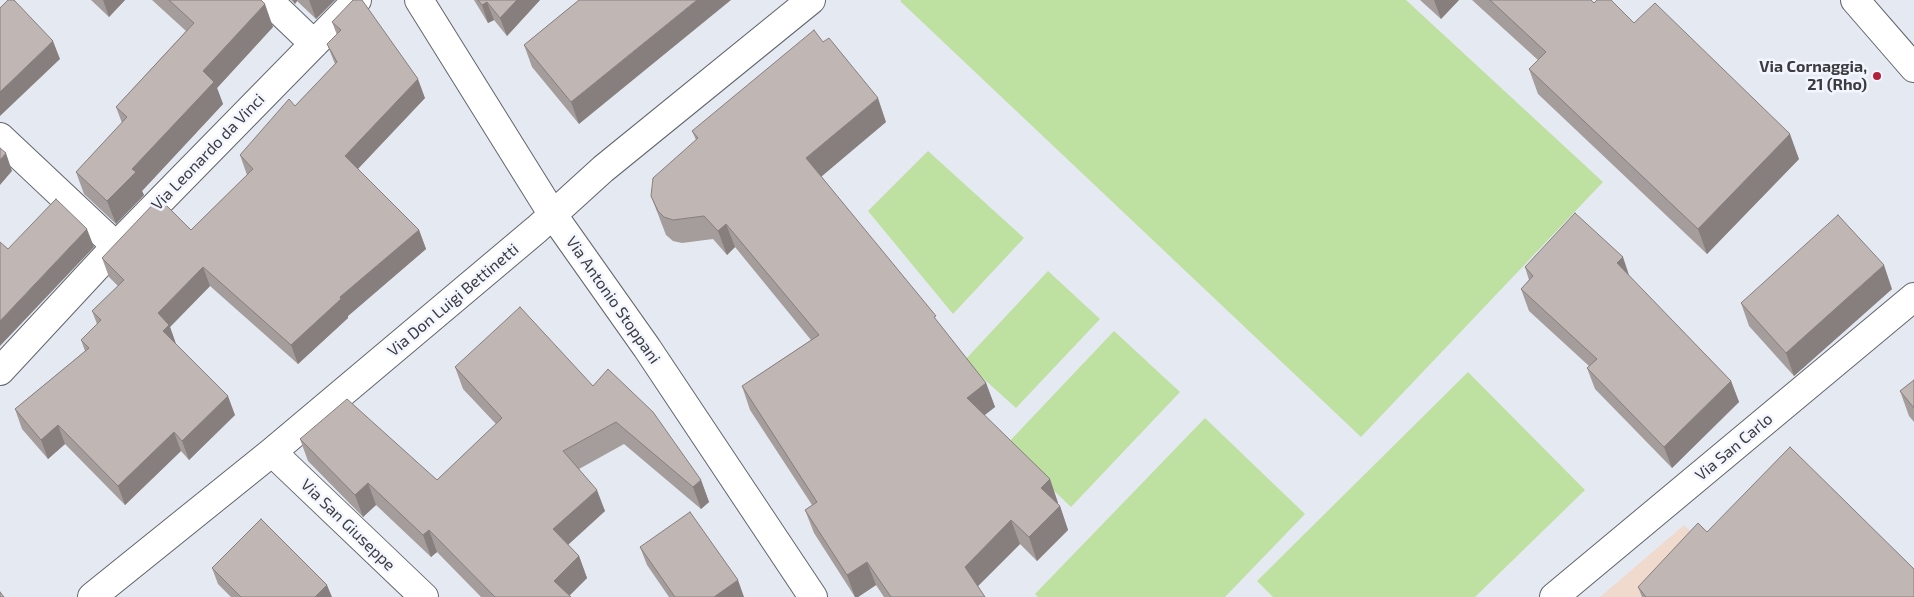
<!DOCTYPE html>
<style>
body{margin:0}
canvas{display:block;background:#e5e9f1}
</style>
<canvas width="1914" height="597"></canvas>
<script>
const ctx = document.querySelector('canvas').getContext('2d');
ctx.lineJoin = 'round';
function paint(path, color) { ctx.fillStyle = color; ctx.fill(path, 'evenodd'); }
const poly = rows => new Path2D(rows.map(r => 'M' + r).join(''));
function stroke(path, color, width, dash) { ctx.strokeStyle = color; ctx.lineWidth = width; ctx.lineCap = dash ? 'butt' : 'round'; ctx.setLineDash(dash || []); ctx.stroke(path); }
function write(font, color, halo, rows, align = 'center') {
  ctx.font = font + ' "Exo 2",sans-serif'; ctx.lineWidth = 5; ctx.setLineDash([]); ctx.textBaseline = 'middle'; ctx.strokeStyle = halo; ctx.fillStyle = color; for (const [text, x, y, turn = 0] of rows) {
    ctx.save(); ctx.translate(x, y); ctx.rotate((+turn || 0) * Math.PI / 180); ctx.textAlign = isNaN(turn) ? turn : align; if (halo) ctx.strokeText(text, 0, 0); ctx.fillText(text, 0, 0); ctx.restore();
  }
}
paint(poly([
 [1684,525,1757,597,1600,597]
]), '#f0dacd');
paint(poly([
 [902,0,1406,0,1603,182,1361,437,900,1],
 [928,151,1024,238,953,314,868,211],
 [1048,271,1100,319,1016,408,964,361],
 [1114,331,1180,392,1071,507,1006,445],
 [1468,372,1585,490,1475,597,1273,597,1257,581],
 [1205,418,1305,514,1225,597,1038,597,1035,594]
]), '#bee1a2');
const street = poly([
 [268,0,314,44],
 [419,0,553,215,647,348,813,597],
 [1855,0,1914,68],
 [0,137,116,246],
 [0,371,116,246,357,0],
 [272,452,424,597],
 [92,597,272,452,537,229,603,169,811,0],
 [1554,597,1914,297]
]);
stroke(street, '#62656c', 30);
stroke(street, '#fff', 28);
paint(poly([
 [91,0,125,0,109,17],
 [152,0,261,0,273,27,217,88,223,104,142,191,144,195,116,224,84,194,76,172,122,123,116,107,186,31],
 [291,0,335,0,316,19,297,1,295,4],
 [474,0,540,0,507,36,494,20,488,23],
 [579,0,579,124,532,67,524,45],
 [1420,0,1459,0,1441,19],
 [1472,0,1591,0,1594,3,1634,23,1799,159,1707,254,1538,94,1529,69,1538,60],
 [332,22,425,98,358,169,419,230,426,249,348,316,348,318,298,364,210,286,170,327,176,344,235,415,189,460,181,451,125,505,65,444,48,459,22,429,15,409,85,351,81,340,97,324,92,311,118,286,109,277,102,258,191,230,247,175,240,155,295,106,335,64,327,44,337,35],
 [886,122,821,176,986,383,995,407,984,415,1050,479,1058,503,1057,504,1060,506,1068,530,1037,561,1020,544,978,586,985,597,884,597,876,585,858,597,855,597,814,533,805,510,812,505,750,410,742,386,811,340,735,247,727,255,713,239,682,243,673,241,666,235,651,196,696,140,692,131],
 [1525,267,1630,277,1731,381,1739,402,1672,468,1595,389,1587,368,1589,366,1529,311,1521,289,1529,280],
 [1892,289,1794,376,1749,326,1741,303],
 [455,367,593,386,701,480,709,502,701,509,624,444,579,469,605,511,568,545,579,556,587,578,569,596,571,597,481,597,437,552,431,557,376,505,363,517,308,461,300,439,437,480,496,424,463,389],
 [1914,380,1914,422,1909,416,1900,391],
 [1707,532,1914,597,1642,597,1638,587],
 [640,547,744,597,669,597,647,565],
 [212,568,332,597,231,597,218,584]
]), '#a59d9b');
paint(poly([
 [103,0,125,0,109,17],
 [293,0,297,0,297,1,295,4],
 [309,0,335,0,316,19],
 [517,0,540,0,507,36,500,18],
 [697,0,731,0,579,124,571,102],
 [1434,0,1459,0,1441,19],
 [487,2,494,20,488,23,482,5],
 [265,4,273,27,217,88,223,104,142,191,144,195,116,224,107,201,132,169,203,71],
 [53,41,60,59,0,116,0,92],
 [418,79,425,98,352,175,345,156],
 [878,98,886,122,815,182,806,158],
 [1790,134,1799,159,1707,254,1698,229],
 [6,153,12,171,0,185,0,160],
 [726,224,735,247,727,255,718,231],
 [87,229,94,247,0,346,0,321],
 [419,230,426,249,348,316,348,318,298,364,291,345,340,297],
 [1623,257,1630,278,1617,263],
 [1884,265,1892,289,1794,376,1786,353],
 [203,267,210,286,170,327,176,344,163,331,158,313],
 [1731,381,1739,402,1672,468,1664,447],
 [986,383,995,407,976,422,967,398],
 [228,396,235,415,189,460,182,441],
 [58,425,65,444,48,459,41,440],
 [174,432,181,451,125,505,118,486],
 [1050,479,1058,503,1049,512,1041,488],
 [701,480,709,502,701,509,693,487],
 [368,483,376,505,363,517,355,495],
 [597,490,605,511,561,551,553,529],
 [1060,506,1068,530,1037,561,1029,537],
 [1011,520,1020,544,974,590,965,567],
 [429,530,437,552,431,557,423,535],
 [579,556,587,578,568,597,554,581],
 [867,562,876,585,858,597,855,597,847,575],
 [738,580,744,597,714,597],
 [327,585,332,597,315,597]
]), '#867f7e');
const building = poly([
 [8,0,14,0,53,41,0,92,0,8,8,0],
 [169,0,261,0,265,4,203,71,214,82,132,169,136,172,107,201,76,172,127,117,116,107,194,23,169,0],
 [353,0,362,0,418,79,345,156,419,230,340,297,341,299,291,345,203,267,158,313,169,325,163,331,228,396,182,441,174,432,118,486,58,425,41,440,15,409,89,348,81,340,101,320,92,311,124,280,102,258,159,198,191,230,253,169,240,155,289,99,295,106,337,62,327,44,341,30,332,22,353,0],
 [478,0,517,0,500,18,487,2,482,5,478,0],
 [579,0,697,0,571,102,524,45,579,0],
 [1490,0,1591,0,1594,3,1597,0,1611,0,1634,23,1655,3,1790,134,1698,229,1529,69,1546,52,1490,0],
 [814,30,823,42,829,38,878,98,806,158,936,316,934,317,986,383,967,398,1050,479,1041,488,1060,506,1029,537,1011,520,965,567,985,597,891,597,867,562,847,575,805,510,817,502,742,386,819,335,726,224,718,231,704,216,673,220,664,217,658,211,651,196,653,178,698,138,692,131,814,30],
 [0,148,6,153,0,160,0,148],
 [56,199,87,229,0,321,0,242,8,249,56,199],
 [1575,213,1623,257,1617,263,1731,381,1664,447,1587,368,1597,359,1521,289,1533,276,1525,267,1575,213],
 [1838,215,1884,265,1786,353,1741,303,1838,215],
 [520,307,593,386,608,369,653,412,701,480,693,487,616,422,563,451,597,490,553,529,579,556,554,581,571,597,495,597,429,530,423,535,368,483,355,495,300,439,347,399,437,480,502,418,455,367,520,307],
 [1914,380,1914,408,1900,391,1914,380],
 [1790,447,1914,569,1914,597,1646,597,1638,587,1698,523,1707,532,1790,447],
 [690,512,738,580,714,597,675,597,640,547,690,512],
 [261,519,327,585,315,597,241,597,212,568,261,519],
 [0,592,4,597,0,597,0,592]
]);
paint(building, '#c0b6b4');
stroke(building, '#867f7e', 1);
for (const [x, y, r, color] of [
 [1877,76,5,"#b4213c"]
]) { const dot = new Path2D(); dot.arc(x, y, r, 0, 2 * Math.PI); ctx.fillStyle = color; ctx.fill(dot); stroke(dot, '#f3f6fe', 2); }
write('bold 16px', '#3b3c3f', '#f3f6fe', [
 ["Via Cornaggia,",1867,67],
 ["21 (Rho)",1867,85]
], 'right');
write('16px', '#3b3c3f', '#f3f6fe', [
 ["Via Leonardo da Vinci",208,152,-46],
 ["Via Don Luigi Bettinetti",453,300,-40],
 ["Via Antonio Stoppani",613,300,55],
 ["Via San Carlo",1734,447,-40],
 ["Via San Giuseppe",348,525,44]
]);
</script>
